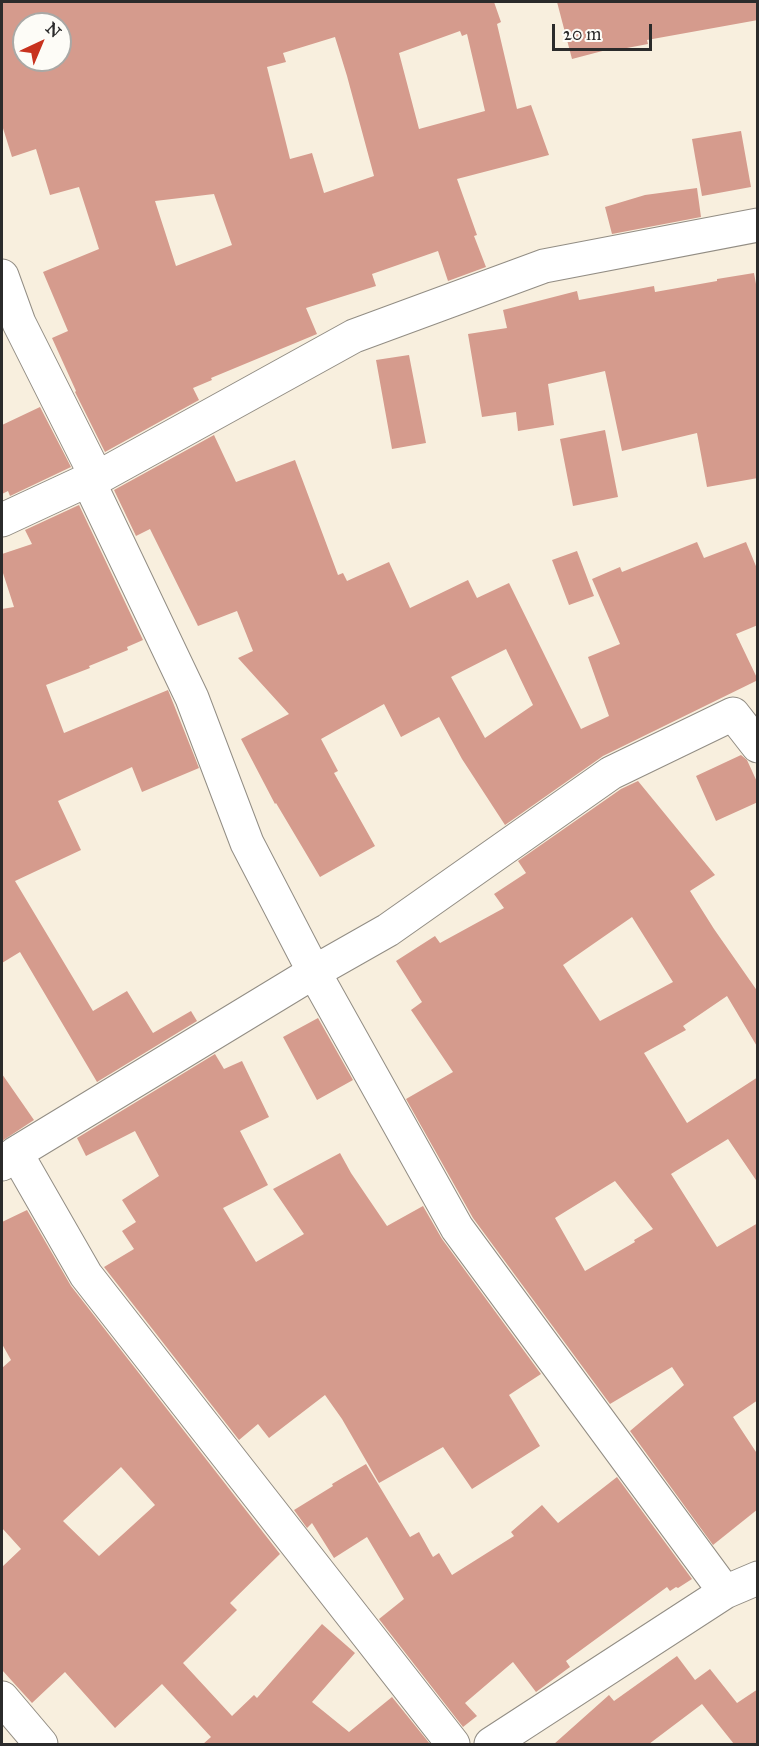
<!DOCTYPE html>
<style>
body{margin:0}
#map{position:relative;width:759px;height:1746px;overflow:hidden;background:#f8efde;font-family:"IM FELL Great Primer",serif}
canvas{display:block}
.frame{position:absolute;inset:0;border:3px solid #2b2b2b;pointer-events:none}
.north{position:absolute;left:12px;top:12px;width:60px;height:60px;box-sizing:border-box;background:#fdfcf7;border:2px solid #a9a8a5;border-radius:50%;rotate:44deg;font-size:16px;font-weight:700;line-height:24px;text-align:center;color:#2b2b2b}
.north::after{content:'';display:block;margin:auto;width:21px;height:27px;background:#c8321e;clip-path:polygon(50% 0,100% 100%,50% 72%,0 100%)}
.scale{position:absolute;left:552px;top:24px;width:100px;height:27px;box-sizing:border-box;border:3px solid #2b2b2b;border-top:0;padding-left:8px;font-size:18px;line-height:21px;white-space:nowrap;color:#2b2b2b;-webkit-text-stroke:4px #fdfcf7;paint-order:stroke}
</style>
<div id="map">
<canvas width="759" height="1746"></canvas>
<div class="frame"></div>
<div class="north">N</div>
<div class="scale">20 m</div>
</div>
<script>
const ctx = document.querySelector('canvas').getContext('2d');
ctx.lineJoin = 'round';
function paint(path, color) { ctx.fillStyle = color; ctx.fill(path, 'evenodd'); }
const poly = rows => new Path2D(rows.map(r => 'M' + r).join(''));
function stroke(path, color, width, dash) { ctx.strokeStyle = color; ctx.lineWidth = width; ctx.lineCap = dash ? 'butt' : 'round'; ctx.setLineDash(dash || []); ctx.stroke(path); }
paint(poly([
 [2,2,494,2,501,22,497,24,517,109,531,105,549,155,457,179,477,235,474,236,486,267,448,281,438,251,372,274,376,286,306,308,317,334,211,378,212,380,193,388,199,400,105,452,75,392,76,391,52,338,68,331,43,272,99,249,79,187,50,195,36,149,12,157,2,125],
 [24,24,60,24,60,60,24,60],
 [460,31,462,36,467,34,485,111,419,129,399,53],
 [335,37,347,76,374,176,324,193,312,153,290,159,267,67,286,62,283,53],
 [214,194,232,245,176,266,155,201],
 [557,2,758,2,758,20,647,40,648,44,611,51,610,49,572,59],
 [741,131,751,187,702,196,692,139],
 [697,188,701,217,612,234,605,207,645,195],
 [754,273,758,295,758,478,707,487,697,433,622,451,605,371,548,384,554,425,518,431,516,412,482,417,468,334,507,328,503,310,577,291,579,300,654,286,655,292,717,281,717,279],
 [409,355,426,443,392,449,376,360],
 [40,407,71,467,10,496,8,491,2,494,2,425],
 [605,430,618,497,573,506,560,439],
 [214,435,236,482,295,460,338,575,343,573,347,581,389,562,410,608,468,580,477,598,509,583,581,729,609,716,588,657,620,644,592,579,620,567,622,572,697,542,704,558,746,542,758,571,758,625,736,634,758,680,603,756,505,825,462,759,439,717,401,737,384,704,321,739,338,771,334,773,375,846,320,877,276,803,275,804,241,739,289,714,238,658,253,651,237,611,198,626,150,529,136,536,114,490],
 [506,649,533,705,485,738,451,677],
 [79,505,143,640,127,647,128,650,89,666,90,668,46,685,64,733,168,690,199,768,142,792,132,767,58,801,81,850,15,881,93,1011,127,991,153,1033,191,1011,197,1021,97,1082,20,952,2,963,2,609,14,607,2,570,2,554,32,544,25,530],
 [577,551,594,596,569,605,552,560],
 [741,755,747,760,758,784,758,802,716,821,696,776],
 [638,781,715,875,690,891,714,929,758,992,758,1048,727,996,683,1026,686,1030,644,1053,687,1123,758,1077,758,1183,728,1139,671,1174,717,1247,758,1223,758,1400,733,1417,758,1455,758,1509,713,1545,630,1431,684,1385,672,1367,610,1404,473,1218,406,1099,453,1072,411,1010,422,1002,396,961,435,936,440,943,504,908,494,894,526,873,518,861,621,789],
 [632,917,673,982,600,1021,563,965],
 [615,1181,653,1229,634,1240,635,1242,585,1271,555,1218],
 [318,1018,353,1080,317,1100,283,1037],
 [215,1054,224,1069,242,1061,269,1117,240,1131,268,1185,223,1208,256,1262,304,1234,273,1189,340,1153,351,1173,387,1226,423,1206,442,1239,541,1374,509,1395,540,1446,472,1489,443,1447,379,1483,342,1419,325,1395,269,1438,258,1424,239,1440,104,1267,134,1249,122,1231,136,1222,122,1200,159,1176,135,1131,86,1156,77,1138],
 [2,1074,34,1120,2,1141],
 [27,1210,71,1286,280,1554,230,1603,237,1610,183,1663,232,1716,254,1695,257,1698,322,1624,355,1653,312,1702,349,1732,392,1697,430,1744,203,1744,211,1737,162,1684,115,1728,65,1672,32,1703,2,1670,2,1567,21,1549,2,1528,2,1368,11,1360,2,1344,2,1222],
 [121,1467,155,1505,99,1556,63,1521],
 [366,1464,410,1537,419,1532,433,1557,439,1553,452,1575,514,1536,511,1532,542,1505,558,1523,617,1477,692,1579,678,1588,676,1587,670,1591,667,1587,566,1661,570,1667,536,1692,513,1662,465,1703,477,1716,463,1727,379,1619,404,1599,367,1537,334,1558,312,1523,307,1528,294,1510,333,1486,332,1484],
 [677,1656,695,1680,710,1669,737,1703,758,1689,758,1744,734,1744,702,1704,649,1744,554,1744,609,1695,614,1701]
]), '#d59b8d');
const minor = poly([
 [2,276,19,323,97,478,88,480,192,698,247,843,314,972,457,1228,725,1592],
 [97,478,354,336,544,266,758,225],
 [2,520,88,480],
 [16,1153,86,1275,453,1744],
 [2,1164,16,1153,314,972,388,930,611,773,733,714,758,746],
 [2,1698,41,1744],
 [491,1744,725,1592,758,1578]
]);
stroke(minor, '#928d84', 35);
stroke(minor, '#fff', 33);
</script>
